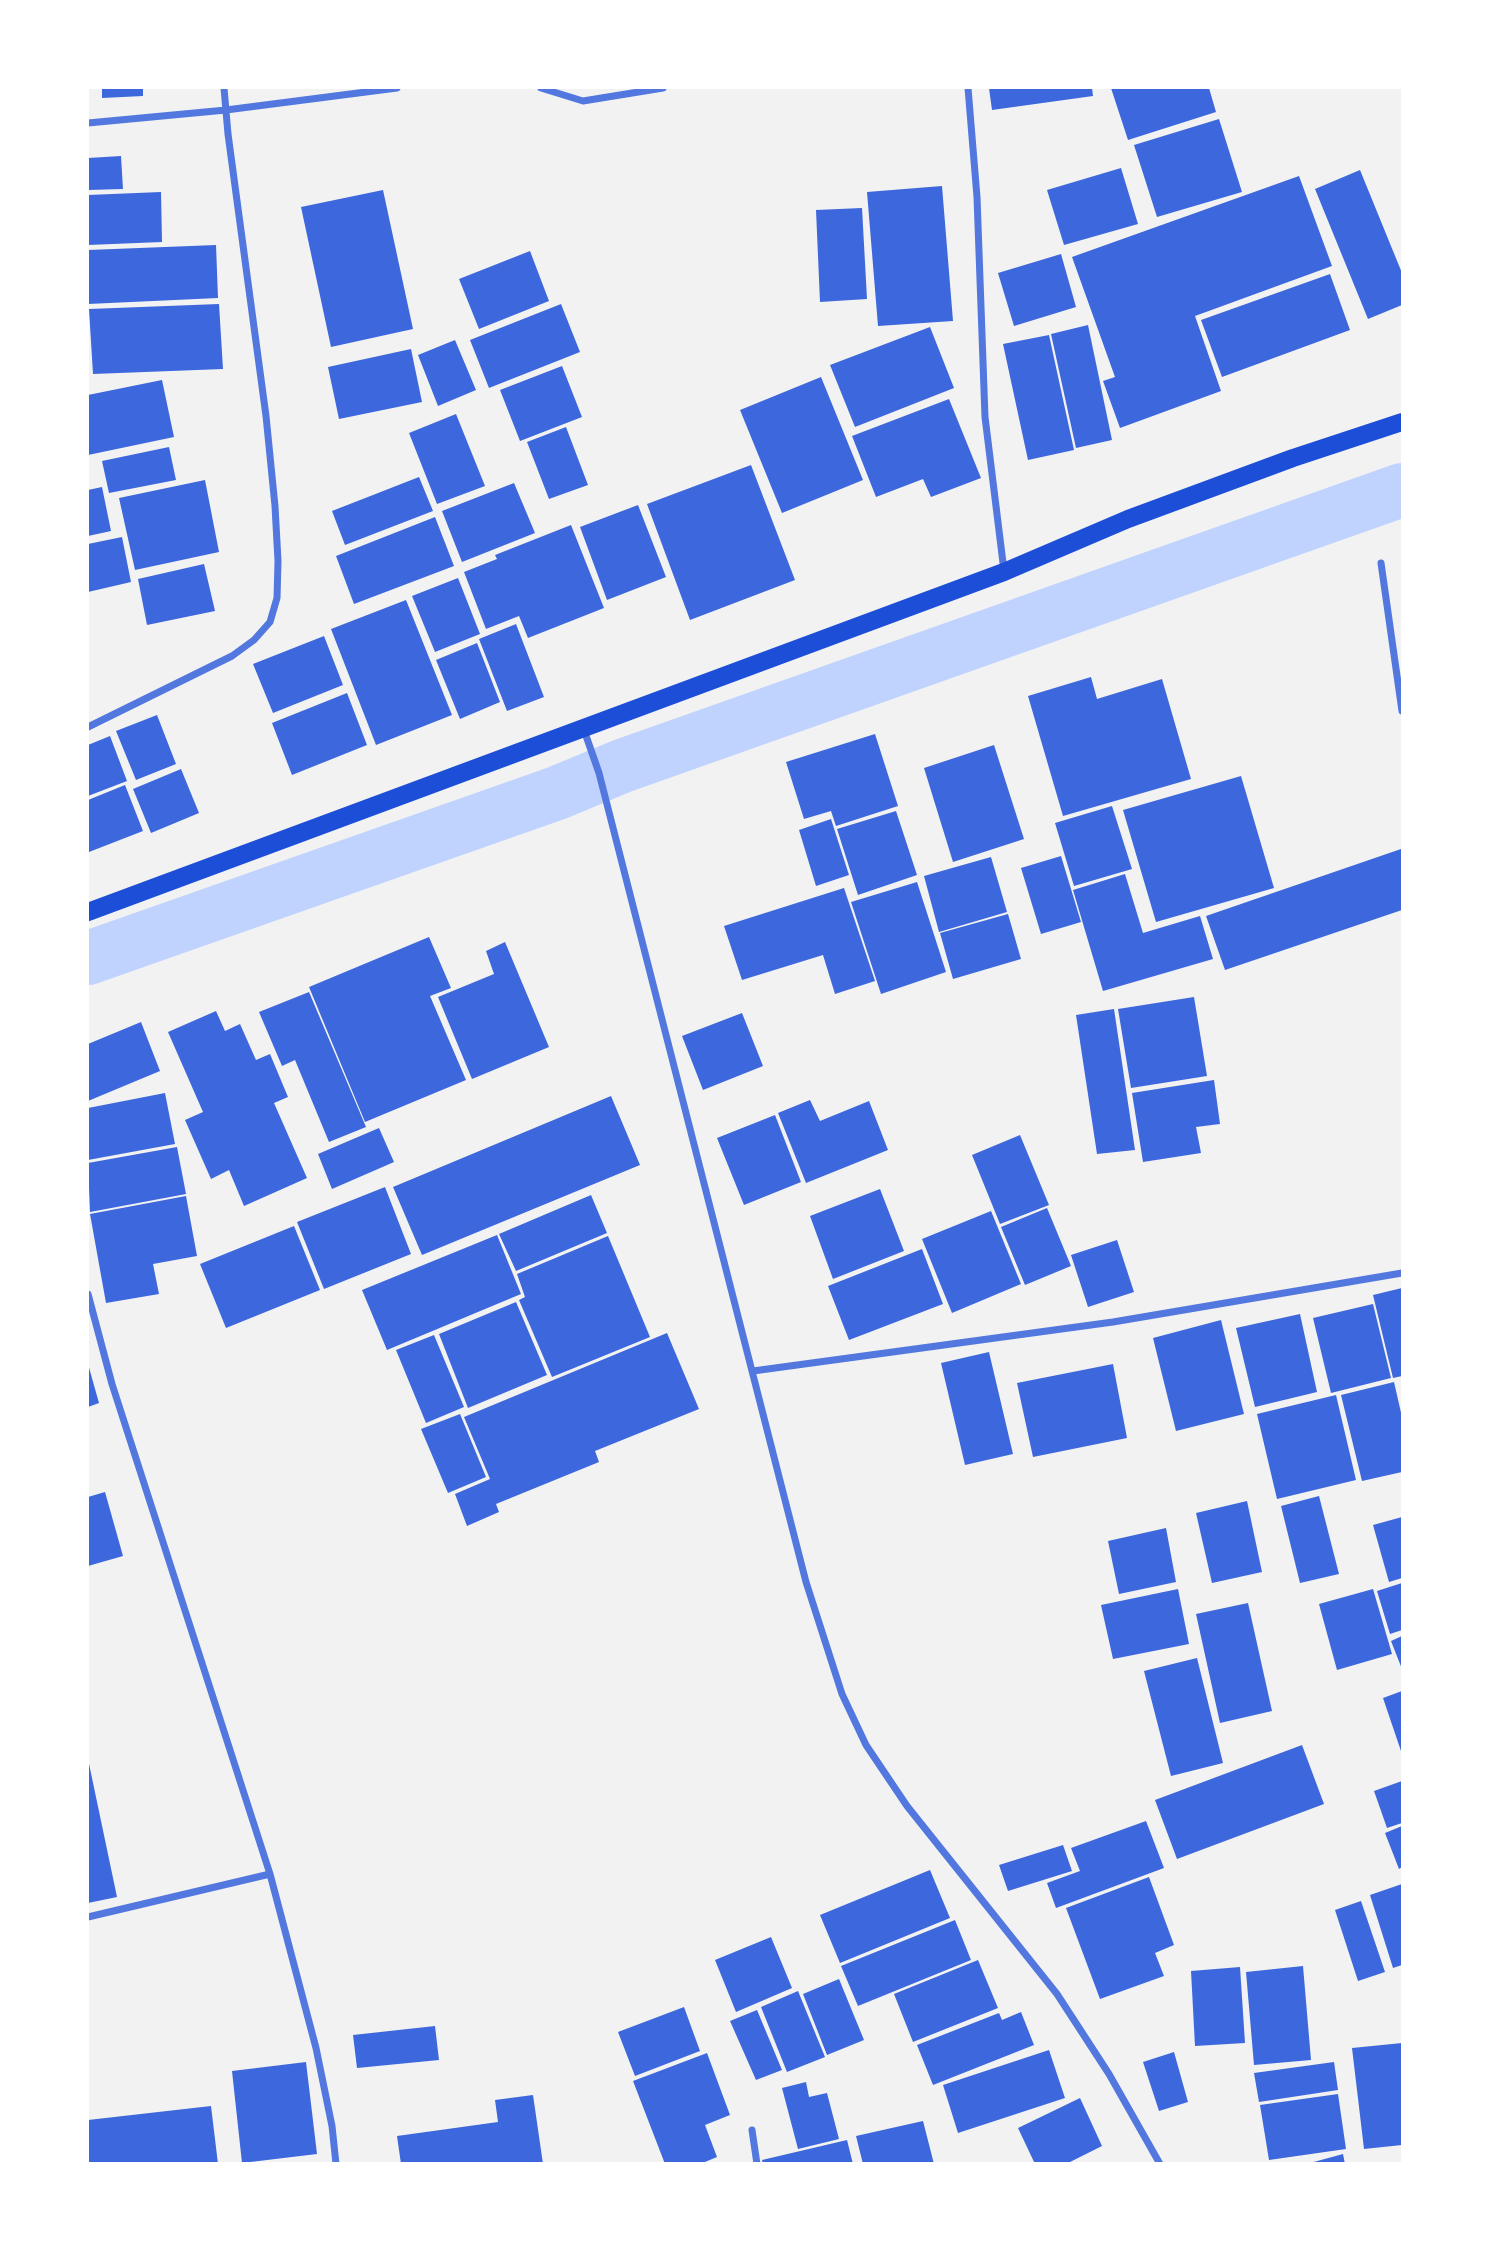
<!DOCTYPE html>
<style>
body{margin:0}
#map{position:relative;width:1490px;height:2251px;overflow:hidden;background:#f2f2f2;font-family:Quicksand,sans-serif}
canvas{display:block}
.frame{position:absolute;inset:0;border:89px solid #fff;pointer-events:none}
</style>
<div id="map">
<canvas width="1490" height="2251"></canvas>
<div class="frame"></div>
</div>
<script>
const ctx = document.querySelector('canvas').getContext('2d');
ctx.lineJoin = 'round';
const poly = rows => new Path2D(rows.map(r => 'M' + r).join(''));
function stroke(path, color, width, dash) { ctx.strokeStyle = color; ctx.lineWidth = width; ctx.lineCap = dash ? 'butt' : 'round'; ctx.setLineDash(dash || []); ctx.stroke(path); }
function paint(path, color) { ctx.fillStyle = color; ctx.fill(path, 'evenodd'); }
stroke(poly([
 [88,958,557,793,622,766,1402,490]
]), '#bfd3fe', 54);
paint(poly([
 [102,88,143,88,143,96,102,98],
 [989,88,1092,88,1093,96,992,110],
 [1111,88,1209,88,1216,112,1128,140],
 [1219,119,1242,192,1157,217,1134,145],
 [121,156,123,189,88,190,88,158],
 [1121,168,1138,224,1064,245,1047,190],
 [1360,170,1402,273,1402,305,1368,319,1315,189],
 [1299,176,1332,266,1195,316,1221,391,1120,428,1103,381,1115,377,1072,257],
 [942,186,953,321,878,326,867,192],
 [383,190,413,329,331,347,301,207],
 [161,192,162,242,88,245,88,195],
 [862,208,867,299,820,302,816,210],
 [216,245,218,298,88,304,88,250],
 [530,251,549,301,479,329,459,279],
 [1061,254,1076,307,1014,326,998,273],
 [1330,274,1350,330,1222,377,1201,320],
 [219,304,223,369,93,374,89,309],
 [561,304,580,352,489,388,470,340],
 [1088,325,1112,440,1076,448,1051,334],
 [930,327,954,388,855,427,830,365],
 [1049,335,1074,450,1028,460,1003,344],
 [455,340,476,390,438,406,418,355],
 [411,349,422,402,339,419,328,367],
 [562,366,582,417,520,441,500,390],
 [821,377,863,480,782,513,740,410],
 [162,380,174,437,88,455,88,395],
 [949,399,981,478,931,497,923,479,876,497,852,436],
 [456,414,485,486,437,504,409,433],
 [566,427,588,485,549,499,527,442],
 [169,447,176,480,109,493,102,461],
 [751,465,795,580,690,620,647,504],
 [419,477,433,511,345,545,332,511],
 [205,480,219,552,135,570,119,498],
 [514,483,535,533,462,562,442,511],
 [102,487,111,531,88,536,88,490],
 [638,505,666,577,607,600,580,527],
 [435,517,454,566,354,604,336,556],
 [571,525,604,608,528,638,519,616,486,629,464,572,497,559,495,555],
 [122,537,131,582,88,592,88,544],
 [204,564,215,611,147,625,138,579],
 [458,578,480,634,435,652,412,596],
 [406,600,452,715,376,745,331,629],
 [516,624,544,697,507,711,479,639],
 [324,636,343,685,273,713,253,664],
 [477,643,500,702,460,719,436,660],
 [1091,677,1097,699,1162,679,1191,779,1063,816,1028,696],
 [347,693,367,745,292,775,272,723],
 [157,715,176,764,136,780,116,731],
 [875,734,898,806,836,826,831,811,804,819,786,762],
 [110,736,127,781,88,796,88,745],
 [994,745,1024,839,953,862,924,768],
 [181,769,199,813,151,833,133,789],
 [1241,776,1274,888,1156,922,1123,810],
 [125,785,143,831,89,852,88,800],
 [1112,806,1132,869,1074,886,1055,823],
 [896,811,917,875,858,895,837,829],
 [831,819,849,875,816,886,799,830],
 [1401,849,1402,910,1225,970,1206,916],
 [1061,856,1081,922,1041,934,1021,868],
 [991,857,1007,912,939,932,924,876],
 [1125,874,1143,933,1200,916,1213,959,1103,991,1073,890],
 [917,882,946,972,881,994,851,902],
 [844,888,875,981,835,994,823,955,742,980,724,926],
 [1008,914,1021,959,953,979,940,933],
 [429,937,451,988,430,996,466,1080,365,1122,309,987],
 [505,942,549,1047,472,1079,438,997,494,974,486,951],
 [309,992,366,1127,329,1142,295,1060,282,1066,259,1012],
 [1194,997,1207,1076,1131,1088,1118,1009],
 [1114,1009,1135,1150,1097,1154,1076,1015],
 [216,1011,225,1031,240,1024,256,1060,270,1054,288,1097,274,1103,307,1178,244,1206,229,1170,211,1179,185,1120,203,1112,168,1032],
 [742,1013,763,1066,703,1090,682,1036],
 [141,1022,160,1071,88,1101,88,1044],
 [1214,1080,1220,1124,1196,1127,1201,1153,1143,1162,1132,1093],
 [165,1093,175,1144,88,1160,88,1108],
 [611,1096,640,1165,422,1255,393,1187],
 [810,1100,820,1121,869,1101,888,1150,806,1183,778,1113],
 [775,1115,801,1182,744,1205,717,1138],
 [379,1128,394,1162,332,1189,318,1154],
 [1020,1135,1049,1205,1000,1224,972,1155],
 [177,1147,186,1194,90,1212,88,1163],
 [385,1187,411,1254,324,1289,297,1222],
 [880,1189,904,1251,833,1279,810,1216],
 [591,1195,607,1233,516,1271,499,1234],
 [186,1196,197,1256,153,1264,159,1294,106,1303,90,1214],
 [1047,1208,1071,1266,1025,1285,1001,1227],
 [991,1211,1021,1284,952,1313,922,1239],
 [294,1226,320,1290,226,1328,200,1264],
 [497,1235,521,1294,387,1350,362,1290],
 [608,1236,650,1337,552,1377,519,1300,525,1297,517,1274],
 [1117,1240,1134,1292,1088,1307,1071,1255],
 [922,1249,943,1304,849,1340,828,1286],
 [1402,1288,1402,1376,1393,1378,1373,1295],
 [516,1302,547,1375,468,1408,439,1334],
 [1373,1304,1391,1378,1331,1393,1313,1318],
 [1300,1314,1317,1392,1255,1407,1236,1328],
 [1221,1320,1244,1414,1176,1431,1153,1338],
 [667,1333,699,1409,595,1451,599,1462,496,1504,499,1512,467,1526,455,1494,490,1479,464,1417],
 [434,1335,464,1407,426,1423,396,1350],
 [989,1352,1013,1454,965,1465,941,1363],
 [88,1364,99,1403,88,1407],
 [1113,1364,1127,1438,1033,1457,1017,1383],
 [1394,1382,1402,1417,1402,1472,1362,1481,1341,1395],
 [1336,1395,1356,1480,1277,1499,1257,1414],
 [460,1414,486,1477,448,1493,421,1429],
 [105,1492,123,1556,88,1566,88,1497],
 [1319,1496,1339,1574,1300,1583,1281,1506],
 [1247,1501,1262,1572,1212,1583,1196,1513],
 [1402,1517,1402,1578,1389,1582,1373,1525],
 [1166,1528,1176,1582,1119,1594,1108,1541],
 [1402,1583,1402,1630,1390,1634,1377,1591],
 [1178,1589,1189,1644,1113,1659,1101,1605],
 [1373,1589,1392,1654,1337,1670,1319,1604],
 [1248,1603,1272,1711,1220,1723,1196,1614],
 [1402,1636,1402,1669,1391,1641],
 [1197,1658,1223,1763,1171,1776,1144,1671],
 [1402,1691,1402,1754,1383,1698],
 [1302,1745,1324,1804,1177,1859,1155,1800],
 [88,1759,117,1897,88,1903],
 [1402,1781,1402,1823,1387,1828,1374,1791],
 [1146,1821,1164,1868,1056,1908,1047,1883,1080,1871,1071,1848],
 [1402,1826,1402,1867,1399,1869,1385,1833],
 [1063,1845,1072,1871,1008,1891,999,1865],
 [930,1870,950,1918,840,1963,820,1915],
 [1149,1877,1174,1945,1155,1953,1164,1976,1100,1999,1066,1908],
 [1402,1884,1402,1965,1393,1968,1370,1895],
 [1361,1901,1385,1972,1358,1981,1335,1910],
 [955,1920,971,1960,858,2006,841,1966],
 [771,1937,792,1988,736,2012,715,1960],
 [978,1960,998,2008,913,2042,894,1994],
 [1303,1966,1311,2060,1254,2065,1246,1972],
 [1240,1967,1245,2043,1195,2046,1191,1971],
 [839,1979,864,2040,827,2055,803,1994],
 [798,1991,825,2057,787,2072,761,2007],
 [684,2007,700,2051,635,2076,618,2032],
 [757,2010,782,2070,756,2080,730,2021],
 [1021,2012,1034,2045,933,2085,917,2045,999,2013,1002,2020],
 [435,2026,439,2060,357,2068,353,2035],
 [1402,2043,1402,2145,1364,2149,1352,2048],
 [1049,2050,1065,2098,958,2133,943,2085],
 [1174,2052,1188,2102,1159,2111,1143,2062],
 [707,2053,730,2115,705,2125,717,2157,700,2164,665,2164,633,2081],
 [306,2062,317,2154,242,2163,232,2071],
 [1334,2062,1338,2090,1259,2102,1254,2073],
 [806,2082,809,2097,827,2093,839,2139,798,2149,782,2088],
 [1338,2094,1346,2149,1269,2160,1260,2105],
 [533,2095,543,2164,401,2164,397,2136,498,2122,495,2100],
 [1080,2098,1102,2146,1066,2164,1035,2164,1018,2128],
 [211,2106,218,2164,88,2164,88,2120],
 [923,2121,934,2164,863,2164,856,2136],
 [847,2140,853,2164,763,2164,762,2160],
 [1343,2154,1345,2164,1311,2164,1310,2163]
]), '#3d67dc');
stroke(poly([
 [541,88,583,101,663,88],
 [968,88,977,197,985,417,1004,571],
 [88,123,226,110,397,88],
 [1381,563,1402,711],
 [88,727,232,656,254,640,270,622,277,598,278,561,275,506,266,416,228,134,224,88],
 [584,730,599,773,806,1582,842,1694,866,1745,907,1806,1057,1994,1109,2074,1160,2164],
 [88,1294,112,1384,270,1874,316,2048,332,2126,336,2164],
 [753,1371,1113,1322,1402,1273],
 [88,1917,270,1874],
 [752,2130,757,2164]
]), '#5277de', 7);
stroke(poly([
 [88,912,1004,572,1128,519,1293,458,1402,422]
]), '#1d4ed8', 18);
</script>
